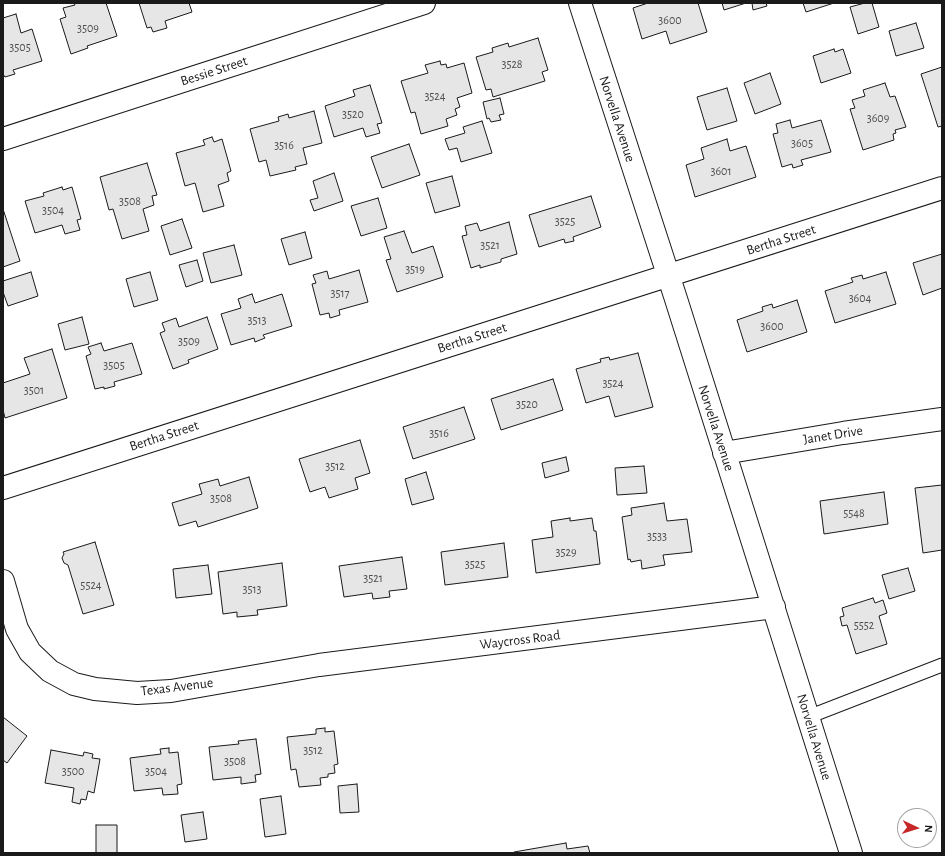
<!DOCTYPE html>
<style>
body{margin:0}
#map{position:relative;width:945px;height:856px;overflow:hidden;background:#fff;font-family:"Alegreya Sans",sans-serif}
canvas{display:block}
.frame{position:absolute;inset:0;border:4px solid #1a1a1a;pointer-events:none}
.north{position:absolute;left:897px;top:808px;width:40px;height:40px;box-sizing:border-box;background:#fff;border:1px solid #a3a3a3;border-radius:50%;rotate:94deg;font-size:11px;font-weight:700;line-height:16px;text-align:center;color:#1a1a1a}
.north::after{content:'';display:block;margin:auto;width:14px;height:18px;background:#c62828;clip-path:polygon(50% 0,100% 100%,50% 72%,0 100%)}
</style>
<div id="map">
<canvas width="945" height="856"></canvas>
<div class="frame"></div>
<div class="north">N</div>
</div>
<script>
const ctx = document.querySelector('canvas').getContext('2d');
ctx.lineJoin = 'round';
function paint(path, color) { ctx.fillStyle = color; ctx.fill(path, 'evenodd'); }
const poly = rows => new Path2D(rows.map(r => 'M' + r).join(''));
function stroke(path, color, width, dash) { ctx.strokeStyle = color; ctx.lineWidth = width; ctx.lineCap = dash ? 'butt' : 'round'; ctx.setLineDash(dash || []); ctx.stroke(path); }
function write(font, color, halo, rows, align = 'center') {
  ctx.font = font + ' "Alegreya Sans",sans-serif'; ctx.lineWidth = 3; ctx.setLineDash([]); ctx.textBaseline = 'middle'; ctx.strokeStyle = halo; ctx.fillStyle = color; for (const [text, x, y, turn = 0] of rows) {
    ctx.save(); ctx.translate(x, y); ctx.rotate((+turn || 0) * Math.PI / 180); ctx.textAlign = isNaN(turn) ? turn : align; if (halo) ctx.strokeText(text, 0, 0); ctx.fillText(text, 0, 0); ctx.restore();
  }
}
const building = poly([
 [74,3,106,3,117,36,87,46,88,48,71,54,60,19,66,17,63,8,75,5,74,3],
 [139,3,189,3,192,12,165,21,167,28,153,32,151,27,147,28,139,3],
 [648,3,698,3,707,32,670,44,666,31,642,39,633,8,648,3],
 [722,3,746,3,724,10,722,3],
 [752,3,766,3,767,6,753,10,752,3],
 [803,3,834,3,806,12,803,3],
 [865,3,872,3,879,27,858,34,850,7,865,3],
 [16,14,21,33,32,29,42,61,13,70,15,74,5,77,3,74,3,18,16,14],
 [916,23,924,48,896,56,889,31,916,23],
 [538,38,548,70,542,72,545,81,493,97,491,89,486,90,476,57,493,52,492,48,508,43,509,47,538,38],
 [834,49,835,52,843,49,851,73,821,83,813,56,834,49],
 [440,61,441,65,446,64,447,68,464,63,472,93,457,98,460,107,455,109,457,115,446,119,448,126,421,134,415,112,411,113,401,81,428,73,425,65,440,61],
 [942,67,942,126,938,127,921,74,942,67],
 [770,73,781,104,755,114,744,83,770,73],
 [885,83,890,97,895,96,906,127,895,130,896,133,893,134,894,140,863,150,850,109,855,108,852,100,865,96,863,90,885,83],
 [370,85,382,123,377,124,380,133,366,137,363,128,334,137,325,106,355,96,353,90,370,85],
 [727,88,737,121,707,130,697,97,727,88],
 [500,98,504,114,499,115,501,120,491,122,489,118,487,119,483,102,500,98],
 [314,111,322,143,303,148,307,164,295,167,296,170,270,176,266,160,259,162,250,129,279,121,278,117,288,114,289,118,314,111],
 [790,120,792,128,821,120,831,152,801,160,803,165,793,168,792,164,782,167,773,134,778,133,776,124,790,120],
 [482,121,492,153,461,162,457,148,449,150,445,139,465,133,463,127,482,121],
 [212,137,214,142,222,139,231,171,227,173,229,181,218,185,224,206,203,212,195,183,185,186,176,153,205,145,203,140,212,137],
 [727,139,730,151,746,146,756,177,695,197,686,165,704,159,701,148,727,139],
 [409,144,420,175,382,188,371,157,409,144],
 [147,163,157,195,152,196,154,205,143,209,149,231,122,239,113,209,109,210,100,177,147,163],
 [334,173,343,201,314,211,310,200,318,198,313,181,334,173],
 [452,176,460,206,435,213,426,183,452,176],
 [62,187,63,190,72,187,81,219,77,220,80,230,65,234,62,225,35,233,25,201,44,196,43,193,62,187],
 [591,196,601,227,573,237,574,241,565,243,564,239,539,247,529,215,591,196],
 [378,198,387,228,361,236,351,206,378,198],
 [3,209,20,261,3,267,3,209],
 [182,219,192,248,170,255,161,226,182,219],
 [509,222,517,254,501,259,501,262,480,268,480,265,471,268,462,236,467,235,465,226,477,223,480,231,509,222],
 [404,231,412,253,433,246,443,277,397,292,386,260,391,259,384,237,404,231],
 [305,232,312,258,289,265,281,239,305,232],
 [234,245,242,275,211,283,203,253,234,245],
 [942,254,942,288,923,295,913,263,942,254],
 [197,260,203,281,186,287,179,265,197,260],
 [359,270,368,302,339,310,340,315,330,318,329,313,320,315,312,284,316,283,313,275,327,271,329,279,359,270],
 [31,272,38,296,8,306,3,292,3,281,31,272],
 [150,272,158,300,134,307,126,279,150,272],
 [886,272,896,304,835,323,825,291,853,282,851,278,862,275,863,279,886,272],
 [252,294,255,303,282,294,292,326,263,335,265,338,255,342,254,338,231,345,221,314,241,308,238,299,252,294],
 [797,300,807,332,747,352,737,320,763,311,762,307,772,304,773,308,797,300],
 [82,317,89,344,65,350,58,324,82,317],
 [207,317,218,349,188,360,189,363,173,369,160,333,165,331,162,323,176,318,179,327,207,317],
 [101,343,104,351,132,343,142,374,114,382,115,386,104,389,104,387,95,389,86,356,91,354,88,347,101,343],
 [52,349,67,398,5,418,3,410,3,383,30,374,24,358,52,349],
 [638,353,653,407,615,417,609,396,586,403,576,369,601,362,600,359,609,357,610,360,638,353],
 [553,379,563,410,501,430,491,399,553,379],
 [464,407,475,439,413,459,403,427,464,407],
 [360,440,370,473,355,478,358,489,329,498,325,487,310,492,299,459,360,440],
 [566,457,569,471,545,478,542,463,566,457],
 [644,466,647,493,617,495,615,468,644,466],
 [426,472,434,499,412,505,405,479,426,472],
 [249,477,258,508,198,527,196,521,179,526,172,503,202,494,199,484,218,479,220,486,249,477],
 [942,485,942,550,923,553,915,488,942,485],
 [884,492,888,524,824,534,820,501,884,492],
 [664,503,667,521,687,519,692,552,663,555,665,565,642,569,641,560,631,562,630,559,628,560,622,517,632,515,631,508,664,503],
 [570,518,570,521,592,518,594,531,596,531,600,564,536,573,532,540,553,537,551,521,570,518],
 [95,542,114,605,83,614,68,565,64,563,62,558,64,554,63,552,95,542],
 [504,543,508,577,445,585,441,552,504,543],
 [402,557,407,589,389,591,390,597,373,599,372,593,344,597,339,566,402,557],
 [282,563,287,606,257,610,258,615,237,617,237,612,223,614,218,572,282,563],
 [208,565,212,594,176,598,173,569,208,565],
 [908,568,915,591,889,599,882,575,908,568],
 [873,598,875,603,883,600,887,613,879,616,887,644,856,654,847,625,842,626,840,617,844,616,842,608,873,598],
 [3,717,27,736,7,763,3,760,3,717],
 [325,728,325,732,334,731,338,764,334,765,335,773,328,774,328,777,320,778,321,785,299,787,296,769,291,770,287,737,316,734,316,729,325,728],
 [256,739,261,774,255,775,256,782,241,784,241,777,213,780,209,747,239,744,238,741,256,739],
 [169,748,169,753,178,752,182,784,177,785,178,794,163,795,162,788,134,791,130,758,161,754,160,749,169,748],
 [51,750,83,756,84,752,93,754,92,758,100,759,94,793,88,791,86,800,81,799,80,804,72,802,74,788,45,783,51,750],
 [357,784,359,812,340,813,338,786,357,784],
 [281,796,286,834,265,837,260,799,281,796],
 [203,812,207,839,185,842,181,815,203,812],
 [96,825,117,825,117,853,96,853,96,825],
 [566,843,567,849,588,846,590,853,514,853,514,852,566,843]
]);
paint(building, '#e6e6e6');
stroke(building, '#1a1a1a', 1);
const service = poly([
 [808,717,942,665]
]);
const minor = poly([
 [580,3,676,299,851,853],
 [3,139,424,3],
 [724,453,843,433,942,419],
 [3,488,942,188],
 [3,581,17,629,30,652,50,671,74,684,95,689,137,693,171,691,319,665,774,607]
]);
stroke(service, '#1a1a1a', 15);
stroke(minor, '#1a1a1a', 24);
stroke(service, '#fff', 13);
stroke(minor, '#fff', 22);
write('12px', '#4d4d4d', null, [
 ["3600",670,20],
 ["3509",88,28],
 ["3505",20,47],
 ["3528",512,64],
 ["3524",435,96],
 ["3520",353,114],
 ["3609",878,118],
 ["3605",802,143],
 ["3516",284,145],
 ["3601",721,171],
 ["3508",130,201],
 ["3504",53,210],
 ["3525",565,221],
 ["3521",490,245],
 ["3519",415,269],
 ["3517",340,293],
 ["3604",860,298],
 ["3513",257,320],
 ["3600",772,326],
 ["3509",189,341],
 ["3505",114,365],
 ["3524",613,383],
 ["3501",34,390],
 ["3520",527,404],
 ["3516",439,433],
 ["3512",335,466],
 ["3508",221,498],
 ["5548",854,513],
 ["3533",657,536],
 ["3529",566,552],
 ["3525",475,564],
 ["3521",373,578],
 ["5524",91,585],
 ["3513",252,589],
 ["5552",864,625],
 ["3512",313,750],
 ["3508",235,761],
 ["3500",73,771],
 ["3504",156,771]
]);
write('14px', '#1a1a1a', '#fff', [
 ["Bessie Street",214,71,-18],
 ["Norvella Avenue",617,119,72],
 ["Bertha Street",781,240,-18],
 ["Bertha Street",472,338,-18],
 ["Norvella Avenue",716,428,72],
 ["Janet Drive",833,435,-9],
 ["Bertha Street",164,436,-18],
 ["Waycross Road",520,640,-7],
 ["Texas Avenue",177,687,-7],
 ["Norvella Avenue",814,737,73]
]);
</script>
